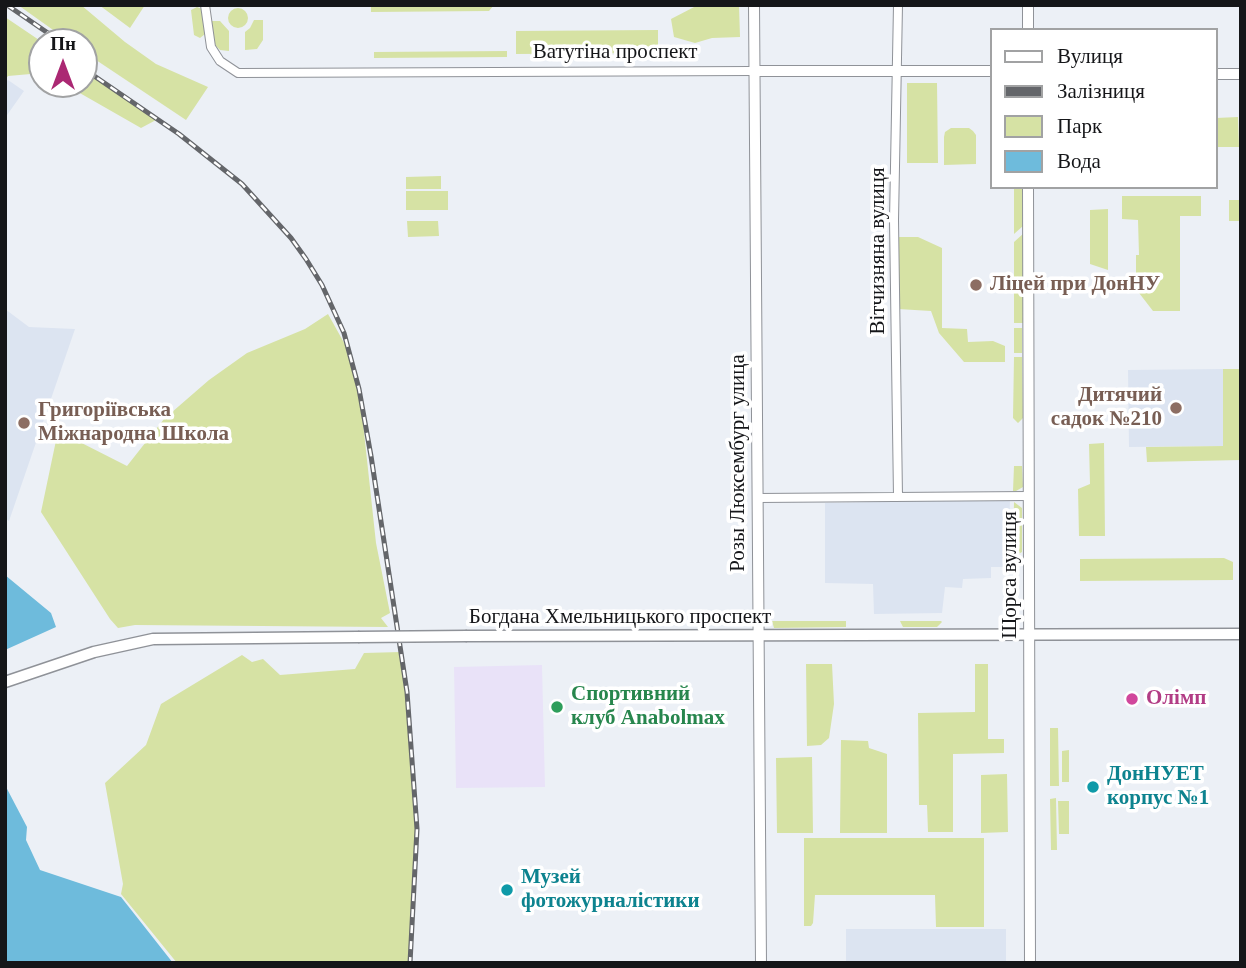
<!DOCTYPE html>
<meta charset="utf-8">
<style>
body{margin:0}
#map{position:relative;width:1246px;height:968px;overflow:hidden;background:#ecf0f6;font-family:"Times New Roman",serif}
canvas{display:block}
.frame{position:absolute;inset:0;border:7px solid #151619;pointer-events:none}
.legend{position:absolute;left:990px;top:28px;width:228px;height:161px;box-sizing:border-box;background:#fff;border:2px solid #a1a2a3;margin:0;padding:9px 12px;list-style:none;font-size:21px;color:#151619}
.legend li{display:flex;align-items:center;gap:14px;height:35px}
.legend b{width:35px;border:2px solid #a1a2a3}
.north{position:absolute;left:28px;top:28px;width:70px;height:70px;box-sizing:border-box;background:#fff;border:2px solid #a1a2a3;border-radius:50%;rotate:0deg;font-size:19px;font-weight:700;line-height:28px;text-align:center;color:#151619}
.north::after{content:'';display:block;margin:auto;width:24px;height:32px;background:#ab2873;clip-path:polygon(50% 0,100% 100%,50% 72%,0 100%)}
</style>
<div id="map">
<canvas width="1246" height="968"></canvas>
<div class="frame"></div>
<ul class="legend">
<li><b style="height:9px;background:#fff"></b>Вулиця</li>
<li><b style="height:9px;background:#64666a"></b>Залізниця</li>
<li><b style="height:19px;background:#d6e2a4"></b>Парк</li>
<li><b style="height:19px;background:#6ebbdc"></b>Вода</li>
</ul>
<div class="north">Пн</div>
</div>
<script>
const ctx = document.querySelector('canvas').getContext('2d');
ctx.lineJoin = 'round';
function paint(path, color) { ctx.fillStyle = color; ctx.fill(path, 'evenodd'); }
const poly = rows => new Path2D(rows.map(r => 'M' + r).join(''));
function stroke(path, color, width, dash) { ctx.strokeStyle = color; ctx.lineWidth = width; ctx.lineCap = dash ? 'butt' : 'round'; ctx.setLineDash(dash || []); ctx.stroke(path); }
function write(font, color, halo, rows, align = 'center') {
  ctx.font = font + ' "Times New Roman",serif'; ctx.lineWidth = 7; ctx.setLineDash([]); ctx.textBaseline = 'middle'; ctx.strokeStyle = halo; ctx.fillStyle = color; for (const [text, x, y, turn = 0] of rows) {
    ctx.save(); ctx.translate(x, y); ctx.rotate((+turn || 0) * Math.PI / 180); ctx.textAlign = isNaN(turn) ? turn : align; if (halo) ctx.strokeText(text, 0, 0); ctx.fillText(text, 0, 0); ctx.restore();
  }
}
paint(poly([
 [542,665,545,787,456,788,454,667]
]), '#e9e2f8');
paint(poly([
 [8,80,24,91,5,118,5,82],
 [5,309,29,327,75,329,9,521,5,518],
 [1223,369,1223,446,1129,447,1128,370],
 [1010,499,1008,567,991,567,991,578,963,579,962,588,945,587,942,613,874,614,873,584,825,583,825,503],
 [846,929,1006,929,1006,963,846,963]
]), '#dce4f1');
paint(poly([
 [18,5,81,5,125,42,156,64,208,87,186,120,84,52,84,42,70,42],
 [99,5,145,5,130,28],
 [371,5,494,5,489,11,371,12],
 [698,5,739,5,740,37,712,38,695,43,674,37,671,19],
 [197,7,202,9,205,34,200,38,194,35,191,10],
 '228 18a10 10 0 1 1 20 0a10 10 0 1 1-20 0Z',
 [5,17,42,42,42,73,8,76,5,80],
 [254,20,263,20,263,40,257,49,245,50,245,32,250,28],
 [212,21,220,21,229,31,229,51,220,50,216,46,212,36],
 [658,30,658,53,516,54,516,31],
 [507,51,507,57,374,58,374,52],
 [84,71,156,120,141,128,64,84,84,84],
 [907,83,937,83,938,163,907,163],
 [1238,117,1239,147,1216,147,1216,118],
 [951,128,969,128,973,131,976,135,976,164,944,165,944,137,945,132],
 [441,176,441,189,406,189,406,177],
 [1014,187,1023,187,1023,226,1014,234],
 [448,191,448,210,406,210,406,191],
 [1122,196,1201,196,1201,216,1180,216,1180,311,1153,311,1136,289,1136,255,1139,255,1138,220,1122,219],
 [1229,200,1241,200,1241,221,1229,221],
 [1108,209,1108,270,1090,264,1090,210],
 [407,221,438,221,439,236,408,237],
 [1024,233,1023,323,1014,323,1014,242],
 [896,237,918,237,942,248,942,328,967,329,968,342,993,341,1005,346,1005,362,964,362,939,333,931,311,898,309],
 [328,314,352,357,358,377,376,543,390,613,381,618,388,627,135,625,118,628,110,619,41,512,58,431,127,466,164,419,209,380,247,353,305,329],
 [1014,328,1022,328,1022,353,1014,353],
 [1014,357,1022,357,1023,418,1018,423,1013,418],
 [1223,369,1241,369,1241,460,1147,462,1146,447,1223,446],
 [1104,443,1105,536,1079,536,1078,489,1090,484,1089,444],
 [1014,466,1022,466,1023,487,1016,491,1013,491],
 [1014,502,1022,508,1022,552,1013,557],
 [1224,558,1233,562,1233,580,1080,581,1080,559],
 [772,621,846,621,846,627,774,628],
 [900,621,941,621,942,622,937,627,903,627],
 [401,652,410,738,416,829,409,963,177,963,121,894,123,884,105,783,146,745,161,704,242,655,252,662,263,659,280,675,355,669,364,653],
 [806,664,832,664,834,704,829,738,821,745,807,746],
 [975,664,988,664,988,739,1004,739,1004,753,953,754,953,832,928,832,927,805,919,805,918,713,975,712],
 [1050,728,1058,728,1059,786,1050,786],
 [841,740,868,741,869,748,887,754,887,833,840,833],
 [1069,750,1069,782,1062,782,1062,751],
 [812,757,813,833,777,833,776,758],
 [1007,774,1008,832,981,833,981,775],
 [1056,798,1057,850,1051,850,1050,799],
 [1058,801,1069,801,1069,834,1059,834],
 [804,838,984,838,984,927,936,927,935,895,815,895,813,923,811,926,804,926]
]), '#d6e2a4');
paint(poly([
 [5,575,51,613,56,627,5,650],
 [5,785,27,827,26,840,40,870,121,897,173,963,5,963]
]), '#6ebbdc');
const minor = poly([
 [205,5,211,47,220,61,238,73,753,71],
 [898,497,894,220,898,5],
 [758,498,1029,496]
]);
const tertiary = poly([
 [754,5,761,963],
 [1028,5,1028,30],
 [753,71,992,71],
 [1216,74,1241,74],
 [1028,187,1030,963]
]);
const secondary = poly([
 [467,636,1241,634],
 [5,682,94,652,153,639,358,637]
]);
stroke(minor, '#8f9298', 10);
stroke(tertiary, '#8f9298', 12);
stroke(secondary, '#8f9298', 13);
stroke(minor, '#fff', 8);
stroke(tertiary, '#fff', 10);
stroke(secondary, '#fff', 10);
const rail = poly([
 [7,5,61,42],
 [84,69,179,134,242,184,291,238,306,259,322,285,344,333,359,389,371,456,407,692,417,829,410,963]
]);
stroke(rail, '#64666a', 5);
stroke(rail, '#fff', 2.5, [8]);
const secondaryBridge = poly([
 [358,637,467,636]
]);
stroke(secondaryBridge, '#8f9298', 13, []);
stroke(secondaryBridge, '#fff', 10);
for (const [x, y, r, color] of [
 [976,285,7,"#8d6e63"],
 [1176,408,7,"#8d6e63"],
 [24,423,7,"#8d6e63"],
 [1132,699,7,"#d1479c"],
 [557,707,7,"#2e9e5b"],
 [1093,787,7,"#0f9aa8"],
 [507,890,7,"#0f9aa8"]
]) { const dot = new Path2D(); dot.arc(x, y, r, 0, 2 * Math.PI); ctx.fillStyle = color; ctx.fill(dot); stroke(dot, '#fff', 2.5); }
write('21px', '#151619', '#fff', [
 ["Ватутіна проспект",615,52],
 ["Вітчизняна вулиця",878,251,-90],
 ["Розы Люксембург улица",738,463,-90],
 ["Щорса вулиця",1010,575,-90],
 ["Богдана Хмельницького проспект",620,617]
]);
write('bold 21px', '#785e54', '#fff', [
 ["Ліцей при ДонНУ",990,285],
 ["Дитячий",1162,396,"right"],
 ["садок №210",1162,420,"right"],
 ["Григоріївська",38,411],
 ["Міжнародна Школа",38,435]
], 'left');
write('bold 21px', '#27864d', '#fff', [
 ["Спортивний",571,695],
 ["клуб Anabolmax",571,719]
], 'left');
write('bold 21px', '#b23c85', '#fff', [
 ["Олімп",1146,699]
], 'left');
write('bold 21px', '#0d838f', '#fff', [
 ["ДонНУЕТ",1107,775],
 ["корпус №1",1107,799],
 ["Музей",521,878],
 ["фотожурналістики",521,902]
], 'left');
</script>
